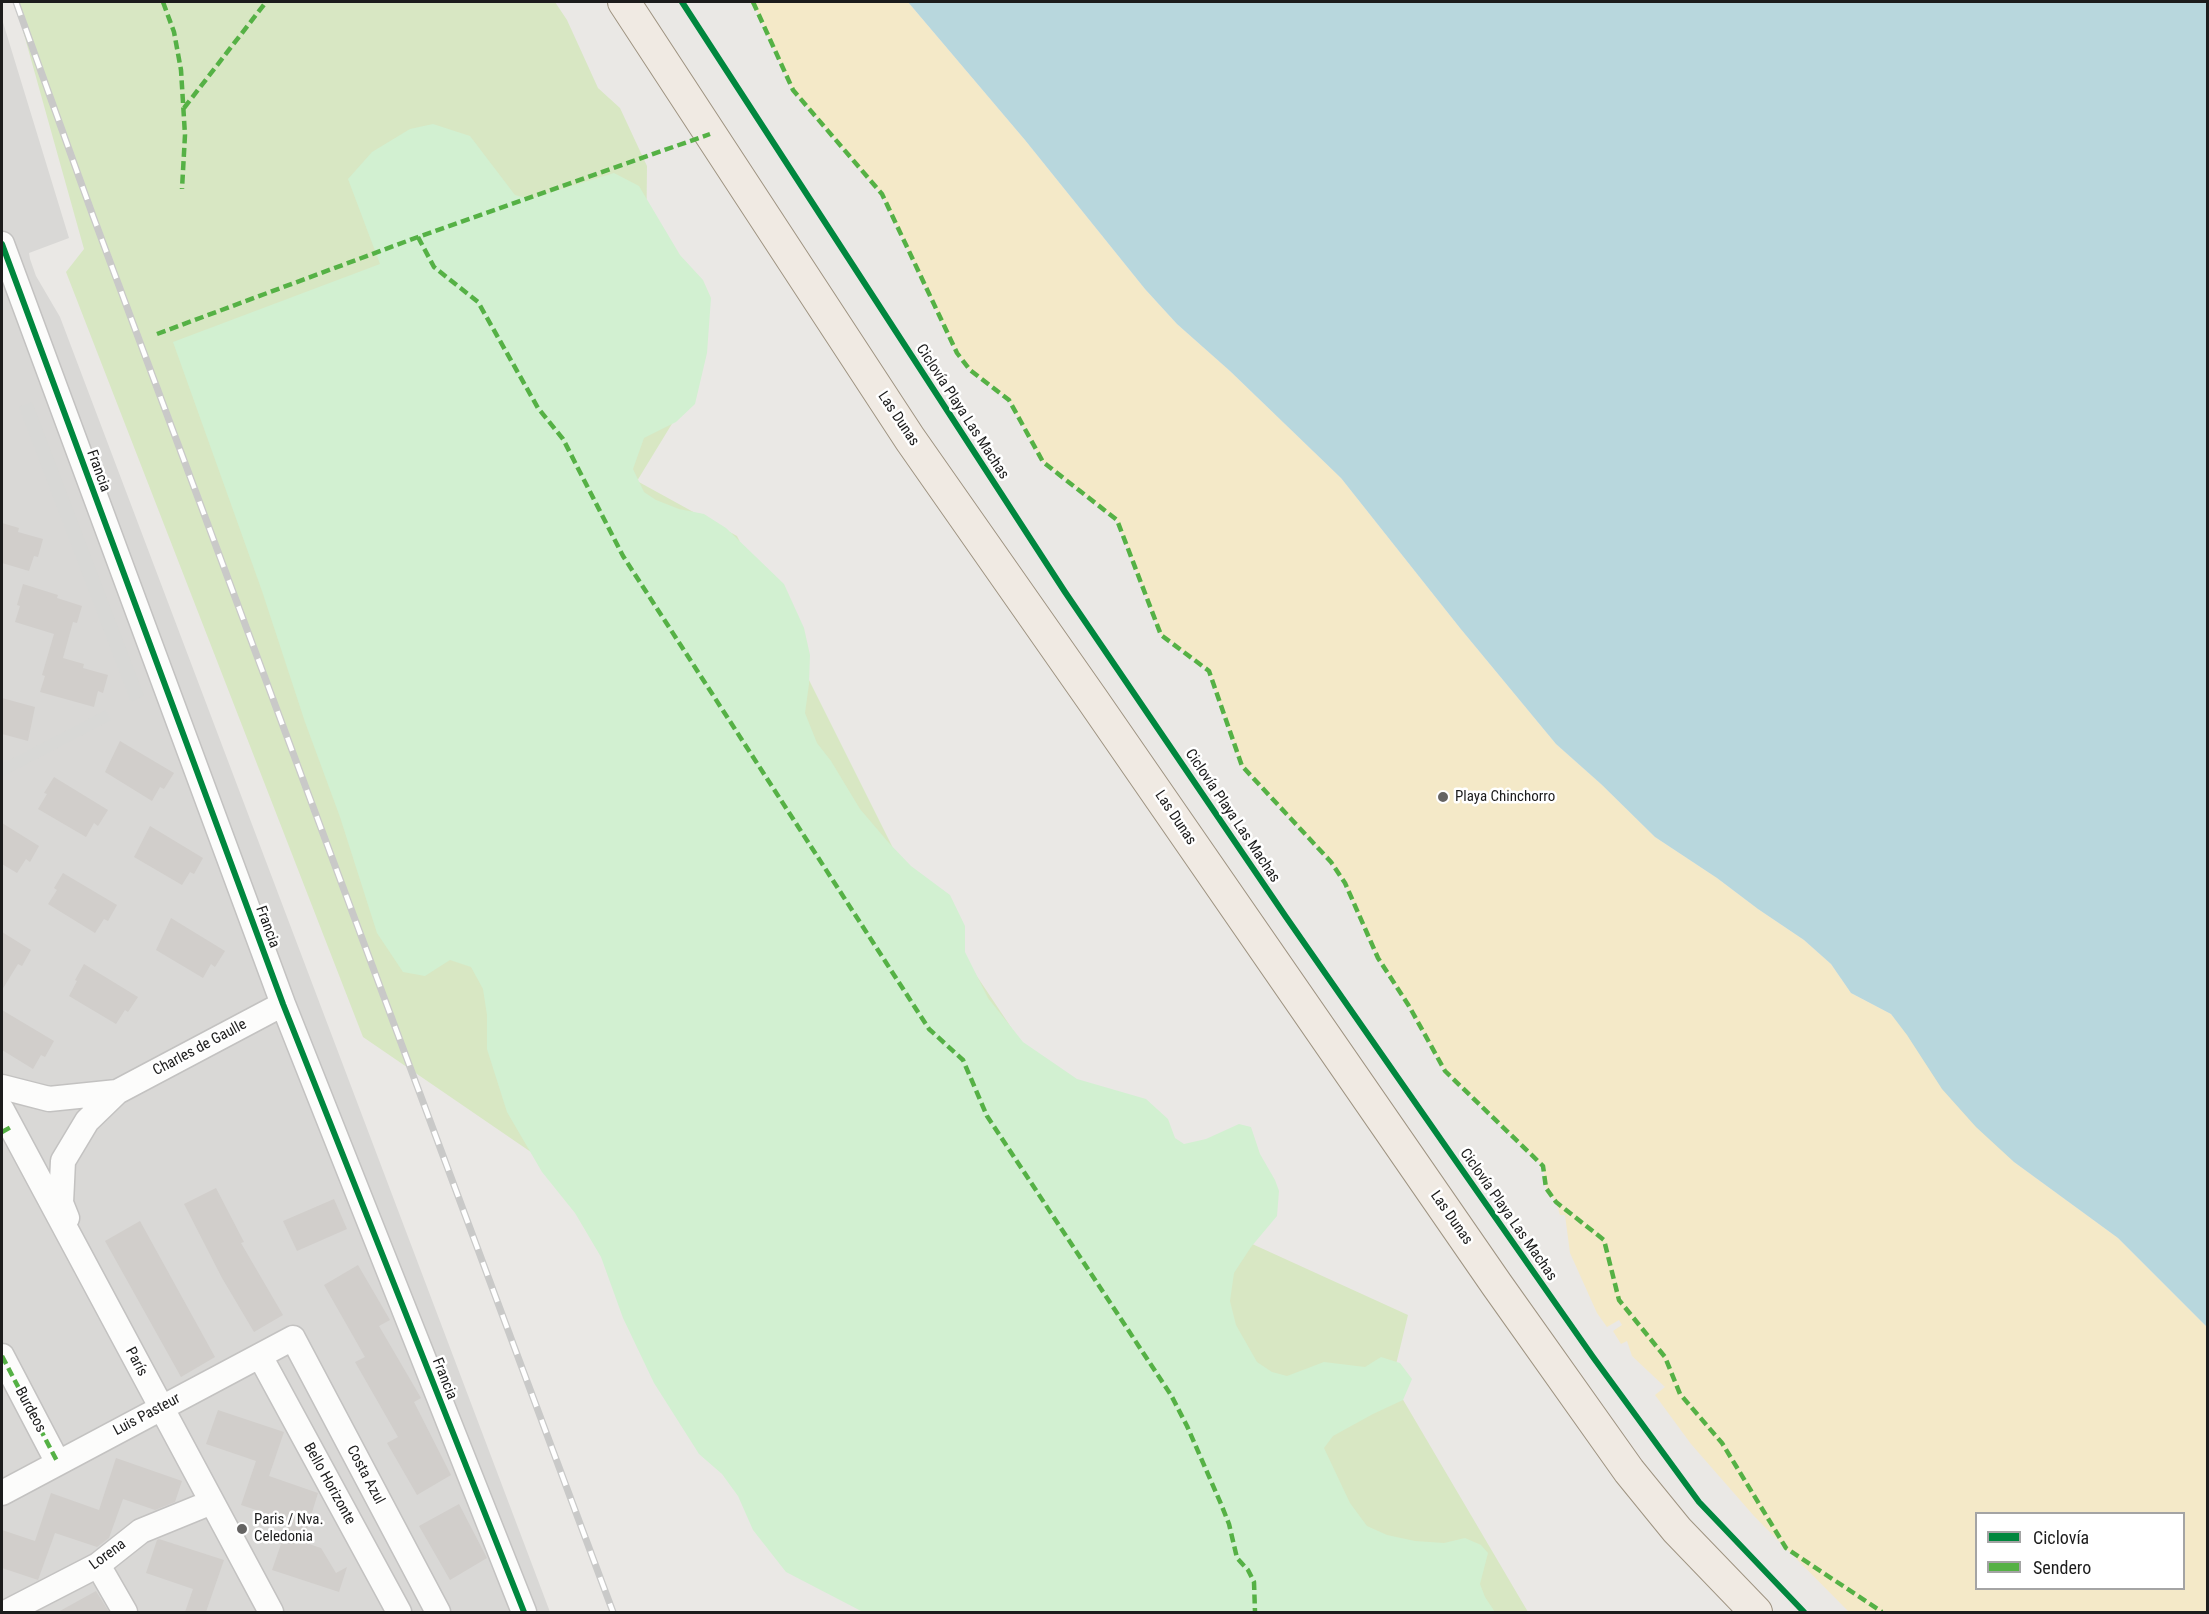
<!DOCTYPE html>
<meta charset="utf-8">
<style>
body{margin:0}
#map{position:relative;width:2209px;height:1614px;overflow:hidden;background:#eae8e5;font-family:"Roboto Condensed",sans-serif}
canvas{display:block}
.frame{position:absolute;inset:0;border:3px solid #1c1c1c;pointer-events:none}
.legend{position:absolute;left:1975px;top:1512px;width:210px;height:78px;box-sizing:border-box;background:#fff;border:2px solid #a4a4a4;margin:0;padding:8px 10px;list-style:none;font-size:18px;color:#1c1c1c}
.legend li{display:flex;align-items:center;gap:12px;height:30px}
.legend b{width:30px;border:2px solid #a4a4a4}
</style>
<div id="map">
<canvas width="2209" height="1614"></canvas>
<div class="frame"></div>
<ul class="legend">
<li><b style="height:8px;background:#00873e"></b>Ciclovía</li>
<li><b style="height:8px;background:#55b145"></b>Sendero</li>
</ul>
</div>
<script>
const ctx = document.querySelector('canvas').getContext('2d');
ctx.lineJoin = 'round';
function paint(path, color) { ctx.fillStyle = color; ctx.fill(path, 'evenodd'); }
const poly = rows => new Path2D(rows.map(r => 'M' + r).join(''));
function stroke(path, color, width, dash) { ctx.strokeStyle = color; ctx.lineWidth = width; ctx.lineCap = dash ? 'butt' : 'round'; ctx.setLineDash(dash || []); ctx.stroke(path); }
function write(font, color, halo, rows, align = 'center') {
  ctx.font = font + ' "Roboto Condensed",sans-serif'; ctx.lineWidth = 5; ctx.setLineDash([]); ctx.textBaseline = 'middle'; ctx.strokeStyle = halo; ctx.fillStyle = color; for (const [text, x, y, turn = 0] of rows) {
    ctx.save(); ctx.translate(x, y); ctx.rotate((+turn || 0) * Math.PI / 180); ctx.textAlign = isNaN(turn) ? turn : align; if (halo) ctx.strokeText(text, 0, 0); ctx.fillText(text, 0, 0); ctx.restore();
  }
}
paint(poly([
 [2,19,69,238,29,253,30,259,36,276,60,317,550,1612,2,1612]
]), '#d9d8d6');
paint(poly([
 [32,402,144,696,131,702,19,407],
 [106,710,111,720,2,777,2,764]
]), '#d8d8d6');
paint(poly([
 [15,2,555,2,567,20,598,88,620,108,647,166,645,346,681,409,637,481,737,536,899,860,1114,1181,1408,1315,1392,1381,1528,1612,899,1612,544,1161,363,1037,66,272,84,249]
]), '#d8e7c3');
paint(poly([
 [753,2,908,2,1025,140,1145,289,1177,324,1230,371,1341,478,1460,628,1556,744,1601,784,1655,837,1717,878,1758,909,1804,940,1831,964,1851,993,1891,1014,2014,1162,2118,1238,2207,1327,2207,1612,1849,1612,1754,1516,1691,1444,1655,1395,1665,1387,1632,1356,1627,1341,1621,1344,1613,1331,1622,1325,1619,1320,1607,1327,1597,1313,1570,1253,1565,1215,1560,1215,1556,1202,1546,1188,1543,1166,1445,1071,1409,1006,1378,958,1345,883,1331,862,1242,766,1209,671,1161,635,1117,520,1043,462,1009,400,970,370,957,353,882,194,793,90],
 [1976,1514,2184,1514,2184,1588,1976,1588]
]), '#f4e9c8');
paint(poly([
 [433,124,470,136,515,195,529,199,614,173,639,186,680,255,703,280,711,298,707,353,695,404,676,422,644,438,633,469,644,492,656,500,679,509,704,514,726,528,784,584,804,628,810,655,809,684,805,713,817,743,831,761,860,809,889,843,911,866,950,895,965,926,965,952,988,998,1023,1042,1077,1079,1146,1099,1168,1119,1175,1138,1184,1144,1206,1139,1239,1124,1251,1127,1260,1154,1275,1180,1279,1191,1277,1216,1251,1247,1234,1273,1230,1301,1236,1325,1257,1362,1272,1372,1287,1376,1324,1362,1365,1367,1381,1357,1400,1363,1412,1379,1403,1400,1373,1414,1333,1436,1324,1448,1350,1503,1367,1526,1387,1535,1415,1541,1444,1543,1465,1538,1481,1545,1488,1553,1480,1584,1485,1597,1495,1612,863,1612,786,1572,753,1530,738,1496,722,1474,699,1454,654,1383,623,1318,601,1257,575,1213,542,1172,507,1112,487,1049,487,1015,483,989,471,967,450,960,425,976,403,972,377,933,340,817,305,722,262,591,173,342,380,264,348,179,372,152,410,129]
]), '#d2f0d1');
paint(poly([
 [908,2,2207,2,2207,1327,2118,1238,2014,1162,1976,1127,1942,1089,1907,1035,1891,1014,1851,993,1831,964,1804,940,1758,909,1717,878,1655,837,1601,784,1556,744,1460,628,1341,478,1230,371,1177,324,1145,289,1025,140]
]), '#b8d7dd');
paint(poly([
 [2,523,19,528,18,532,43,539,38,557,34,556,29,571,2,563],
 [23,584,58,595,57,598,82,606,77,623,73,622,63,658,84,664,83,668,108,675,103,693,98,691,94,707,40,692,45,676,42,675,54,634,15,622,20,606,17,605],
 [2,698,35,707,28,741,2,734],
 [120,741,174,773,164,789,160,787,152,801,105,772],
 [54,777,108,810,98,826,94,823,86,837,38,809,47,794,44,793],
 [2,823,39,846,30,862,26,859,17,873,2,864],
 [150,826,203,858,194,874,190,872,182,885,134,857],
 [63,873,117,905,108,921,104,919,95,933,48,904,57,890,54,888],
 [171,918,225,951,215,967,211,964,203,978,156,950],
 [2,932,31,950,22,966,18,964,2,990],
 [84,964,138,997,128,1012,125,1010,116,1024,69,996,77,981,75,980],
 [2,1010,54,1041,45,1057,41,1055,33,1069,2,1050],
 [216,1188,244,1242,241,1243,283,1315,254,1332,222,1278,184,1204],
 [334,1199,347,1229,297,1251,283,1221],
 [140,1221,215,1357,181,1377,105,1241],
 [358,1265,390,1320,379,1326,421,1398,414,1402,451,1475,417,1495,387,1443,398,1437,355,1362,365,1357,324,1285],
 [218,1410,284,1432,269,1476,318,1493,303,1542,321,1548,336,1573,347,1567,339,1592,272,1570,289,1521,241,1505,256,1461,206,1444],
 [116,1458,182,1481,175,1502,155,1510,123,1499,109,1538,97,1547,55,1533,38,1580,2,1568,2,1530,35,1541,51,1493,99,1510],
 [459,1504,487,1558,450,1580,419,1526],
 [159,1539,224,1560,206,1612,185,1612,193,1589,146,1573,157,1540],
 [96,1591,109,1612,58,1612]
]), '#d1cecb');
const minor = poly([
 [2,244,283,1004,524,1612],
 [2,1087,49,1099,117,1092,283,1004],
 [2,1110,271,1612],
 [67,1218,61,1203,63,1161,87,1121,117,1092],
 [2,1356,58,1463],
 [260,1356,399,1612],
 [2,1493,293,1338,438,1612],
 [98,1565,125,1612],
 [7,1612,98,1565,141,1531,212,1502]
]);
const major = poly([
 [624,2,910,439,1092,699,1497,1285,1629,1471,1677,1530,1756,1612]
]);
stroke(minor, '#c3c2c1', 27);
stroke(major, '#9f9482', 34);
stroke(minor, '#fcfcfb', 24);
stroke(major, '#f0eae3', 32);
const rail = poly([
 [16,2,93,216,613,1612]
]);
stroke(rail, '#c9c9c8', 7);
stroke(rail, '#fff', 4.5, [14]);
stroke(poly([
 [163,2,174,32,181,70,185,135,182,189],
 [753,2,793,90,882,194,957,353,970,370,1009,400,1043,462,1117,520,1161,635,1209,671,1242,766,1331,862,1345,883,1378,958,1409,1006,1445,1071,1543,1166,1546,1188,1556,1202,1604,1240,1619,1300,1665,1357,1680,1394,1722,1443,1786,1548,1882,1612],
 [184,108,266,2],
 [418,237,434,267,478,302,538,408,563,439,623,556,929,1029,963,1060,987,1116,1171,1395,1187,1426,1221,1504,1229,1524,1237,1558,1248,1570,1254,1582,1255,1612],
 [157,334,418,237,710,134],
 [2,1132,11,1127],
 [2,1356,58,1463]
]), '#55b145', 4.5, [9, 4.5]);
stroke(poly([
 [682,2,1065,592,1286,917,1451,1154,1593,1357,1699,1502,1804,1612],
 [2,244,283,1004,524,1612]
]), '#00873e', 6);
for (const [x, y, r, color] of [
 [1443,797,6,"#646362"],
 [242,1529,6,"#646362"]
]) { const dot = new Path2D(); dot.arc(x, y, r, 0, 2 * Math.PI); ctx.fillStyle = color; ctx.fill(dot); stroke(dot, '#fff', 2); }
write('15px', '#1c1c1c', '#fff', [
 ["Ciclovía Playa Las Machas",962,412,57],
 ["Las Dunas",898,419,56],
 ["Francia",98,471,70],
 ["Ciclovía Playa Las Machas",1232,816,56],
 ["Las Dunas",1175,818,56],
 ["Francia",267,927,70],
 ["Charles de Gaulle",200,1048,-28],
 ["Ciclovía Playa Las Machas",1508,1215,55],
 ["Las Dunas",1451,1218,55],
 ["París",136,1362,62],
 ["Francia",444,1379,68],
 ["Burdeos",30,1410,62],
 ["Luis Pasteur",147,1415,-28],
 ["Costa Azul",365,1475,62],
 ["Bello Horizonte",329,1484,61],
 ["Lorena",108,1555,-36]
]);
write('15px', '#1c1c1c', '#fff', [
 ["Playa Chinchorro",1455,797],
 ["Paris / Nva.",254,1520],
 ["Celedonia",254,1537]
], 'left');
</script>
